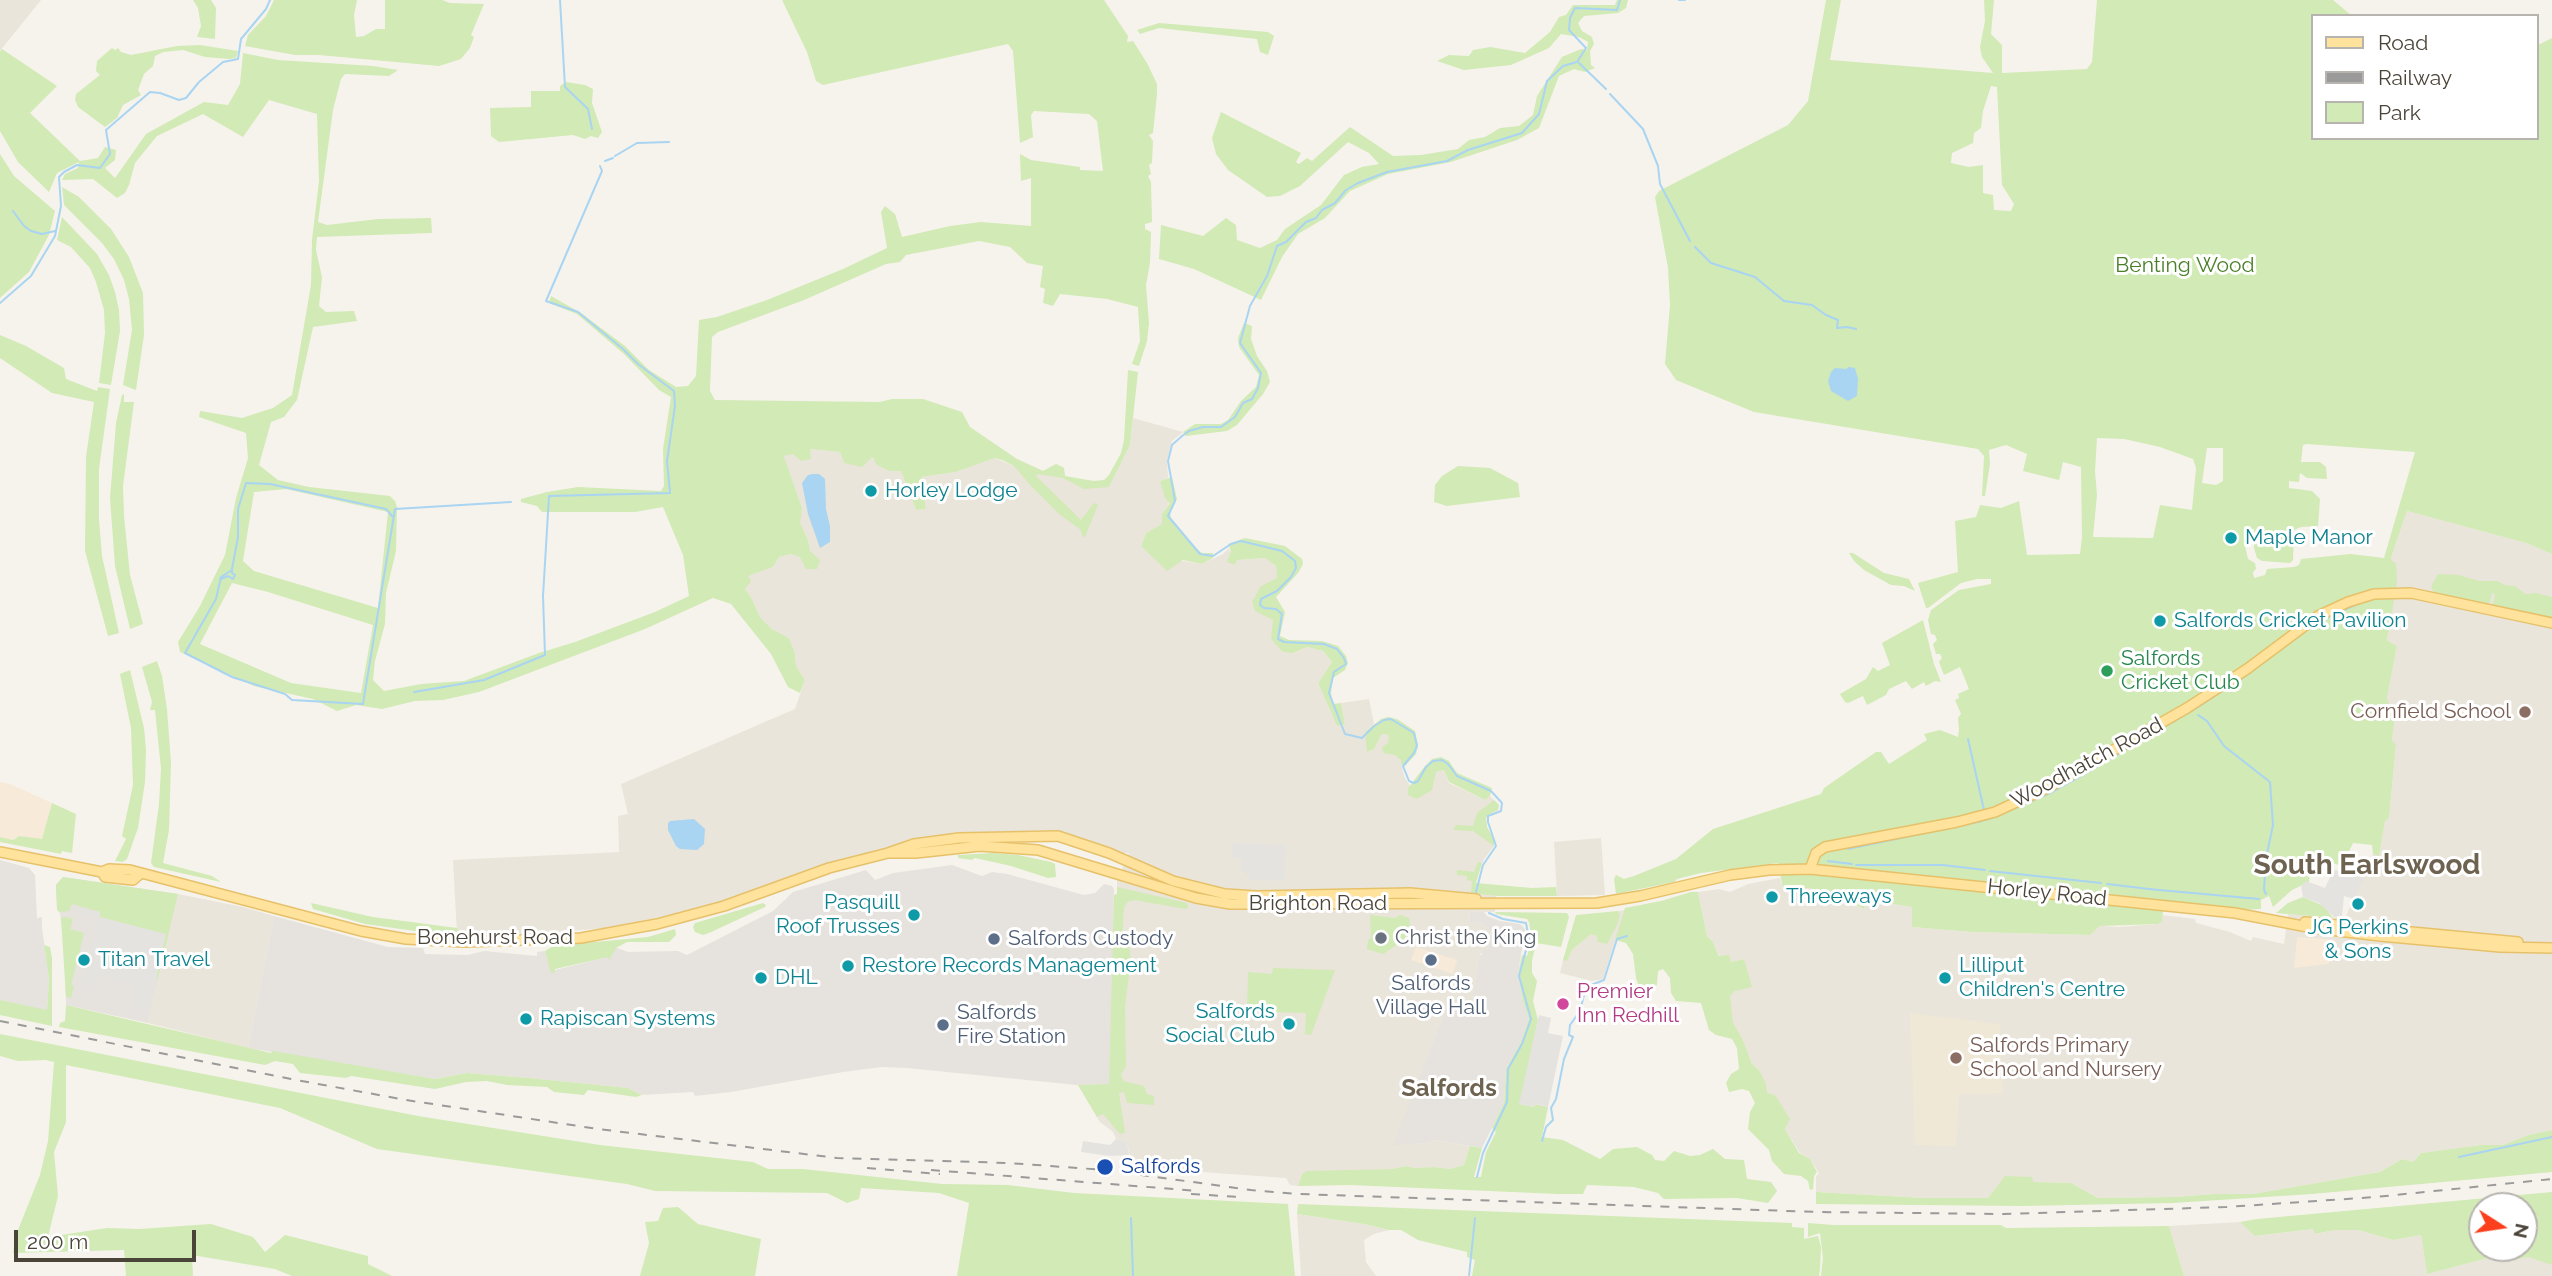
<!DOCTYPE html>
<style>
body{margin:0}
#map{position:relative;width:2552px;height:1276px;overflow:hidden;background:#f6f3ec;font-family:Raleway,sans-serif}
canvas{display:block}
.legend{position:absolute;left:2311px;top:14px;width:228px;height:126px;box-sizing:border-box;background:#fff;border:2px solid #b7b4b0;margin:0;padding:9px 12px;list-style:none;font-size:21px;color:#4b4439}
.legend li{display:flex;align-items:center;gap:14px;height:35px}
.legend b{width:35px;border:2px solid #b7b4b0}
.north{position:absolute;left:2468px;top:1192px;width:70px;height:70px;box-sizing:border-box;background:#fff;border:2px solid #b7b4b0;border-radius:50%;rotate:102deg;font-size:19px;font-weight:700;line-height:28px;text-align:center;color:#4b4439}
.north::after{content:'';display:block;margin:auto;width:24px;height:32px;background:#fc3f1d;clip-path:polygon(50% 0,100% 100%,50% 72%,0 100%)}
.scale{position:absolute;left:14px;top:1230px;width:182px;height:32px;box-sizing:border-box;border:4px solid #4b4439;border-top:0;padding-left:9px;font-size:21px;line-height:24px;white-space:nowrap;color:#4b4439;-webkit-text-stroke:5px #fff;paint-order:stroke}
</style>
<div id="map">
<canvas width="2552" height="1276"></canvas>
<ul class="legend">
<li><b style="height:9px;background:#ffe39c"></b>Road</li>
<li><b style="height:9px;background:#9a9a9a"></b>Railway</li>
<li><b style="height:19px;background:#d2eab5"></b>Park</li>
</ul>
<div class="north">N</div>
<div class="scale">200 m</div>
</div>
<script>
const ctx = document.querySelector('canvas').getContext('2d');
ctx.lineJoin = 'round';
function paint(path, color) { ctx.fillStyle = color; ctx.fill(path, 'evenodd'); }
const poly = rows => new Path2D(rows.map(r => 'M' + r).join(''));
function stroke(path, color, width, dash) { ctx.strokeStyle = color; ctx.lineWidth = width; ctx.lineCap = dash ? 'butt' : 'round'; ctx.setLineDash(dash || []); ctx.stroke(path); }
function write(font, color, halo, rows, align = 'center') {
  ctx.font = font + ' Raleway,sans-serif'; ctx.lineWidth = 6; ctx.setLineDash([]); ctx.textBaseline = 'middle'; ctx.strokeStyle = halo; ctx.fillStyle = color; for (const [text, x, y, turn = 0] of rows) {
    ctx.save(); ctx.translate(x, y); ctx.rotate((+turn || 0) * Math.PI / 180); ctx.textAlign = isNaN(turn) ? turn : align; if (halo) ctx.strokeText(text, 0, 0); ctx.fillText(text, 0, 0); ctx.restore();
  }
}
paint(poly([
 [0,0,41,0,0,51],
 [1133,418,1183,432,1172,441,1167,460,1168,478,1160,481,1170,502,1162,514,1163,524,1146,533,1141,546,1152,556,1202,564,1223,554,1229,548,1235,565,1237,560,1265,558,1276,566,1278,578,1266,615,1274,620,1271,639,1293,653,1307,647,1323,651,1332,662,1318,683,1337,726,1345,723,1341,703,1369,699,1374,724,1365,732,1374,749,1382,734,1390,735,1388,743,1401,760,1404,776,1410,786,1408,788,1436,772,1444,770,1449,783,1485,800,1490,796,1499,805,1498,810,1488,815,1486,818,1487,827,1495,841,1494,846,1484,859,1471,892,1496,896,1495,912,1470,912,1469,922,1484,924,1491,931,1488,949,1479,955,1471,1007,1448,1003,1394,1144,1427,1143,1436,1140,1470,1146,1464,1165,1450,1169,1435,1167,1414,1168,1406,1166,1392,1169,1302,1174,1298,1186,1290,1185,1286,1178,1132,1167,1127,1143,1116,1139,1113,1132,1100,1122,1078,1085,1108,1084,1114,895,1117,894,1117,880,1129,853,1109,853,1058,836,948,839,704,908,605,928,520,935,457,934,453,860,619,852,618,816,628,814,621,784,795,709,805,680,796,666,795,653,789,638,772,629,760,617,751,597,745,589,747,576,773,567,779,557,791,554,801,557,810,551,808,540,799,523,802,508,784,456,810,449,840,452,844,463,871,457,878,465,889,471,901,470,916,510,926,509,921,477,956,472,995,458,1014,466,1017,459,1043,471,1056,464,1064,468,1064,478,1109,487,1130,445],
 [2407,511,2526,543,2552,554,2552,1130,2528,1135,2503,1145,2481,1145,2421,1153,2413,1162,2402,1159,2380,1172,2253,1194,2214,1194,2175,1197,2098,1198,2071,1183,2033,1182,2006,1176,1988,1198,1924,1198,1816,1192,1816,1177,1819,1173,1810,1159,1800,1153,1785,1129,1789,1119,1767,1093,1759,1070,1752,1064,1743,1040,1733,1022,1729,996,1735,991,1744,959,1731,962,1720,957,1713,942,1707,936,1698,892,1719,889,1730,892,1748,884,1780,878,1783,888,1811,888,1822,900,1852,903,1864,909,1867,900,1913,907,1912,927,1972,932,2090,935,2100,926,2119,927,2158,924,2162,922,2162,915,2195,919,2196,923,2230,932,2251,941,2253,937,2284,944,2288,914,2333,918,2346,916,2373,854,2379,855,2385,820,2389,818,2396,746,2392,740,2396,710,2388,705,2387,698,2397,646,2387,640,2393,603,2391,558],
 [1601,838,1605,895,1557,896,1554,842],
 [178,894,243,907,274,916,248,1048,148,1023],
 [1625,910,1603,979,1592,981,1560,973,1563,960,1567,960,1572,950,1591,933,1597,936,1620,914,1618,911],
 [1297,1214,1364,1224,1389,1230,1374,1234,1364,1240,1366,1262,1376,1276,1301,1276],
 [2240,1222,2256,1236,2314,1229,2316,1234,2335,1230,2358,1230,2393,1240,2421,1235,2427,1274,2492,1257,2514,1260,2528,1257,2541,1260,2552,1265,2552,1276,2184,1276,2169,1226]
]), '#eae5da');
paint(poly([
 [0,782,10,784,52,803,42,840,19,836,13,840,0,837],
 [2297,937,2335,940,2332,959,2328,964,2294,968],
 [1416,947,1457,960,1453,974,1411,960]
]), '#f7ead8');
paint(poly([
 [0,860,29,868,35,875,37,918,42,917,42,928,49,979,47,1011,0,1000],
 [952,865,982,876,992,872,1007,874,1084,895,1095,893,1104,884,1112,886,1114,889,1109,1084,1077,1085,907,1068,882,1067,843,1072,731,1092,695,1096,693,1092,642,1095,628,1088,529,1078,467,1073,435,1079,248,1048,274,916,388,947,423,948,425,954,468,955,484,951,537,956,537,952,545,951,547,958,555,970,604,958,612,946,628,952,678,951,687,955,773,911,793,892,866,870,875,880,893,873],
 [63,877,178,894,148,1023,66,1005,64,946,60,913,57,910,56,885],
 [1470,912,1484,912,1487,916,1500,921,1520,924,1525,929,1518,974,1523,1001,1529,1019,1521,1042,1506,1069,1504,1103,1482,1148,1436,1140,1427,1143,1393,1145,1448,1003,1471,1007,1479,955,1482,955,1482,950,1488,949,1491,932,1484,924,1469,922]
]), '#e6e2dd');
paint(poly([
 [1910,1013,2000,1024,2003,1093,1959,1094,1956,1146,1915,1145]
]), '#efe8d6');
paint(poly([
 [193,0,211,0,216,8,215,39,197,37,201,26,198,8],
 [274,0,357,0,354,15,356,37,364,36,376,29,385,29,385,0,442,0,450,3,484,4,471,35,474,37,470,48,461,59,439,66,319,55,295,55,245,46,248,35,266,16],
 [782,0,1104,0,1128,36,1127,42,1133,41,1147,63,1157,84,1157,94,1153,133,1149,135,1153,141,1152,163,1149,165,1151,174,1148,176,1151,182,1152,222,1145,224,1145,229,1151,232,1150,263,1146,285,1149,323,1147,341,1139,366,1132,364,1140,341,1138,307,1107,299,1060,294,1053,306,1043,303,1045,289,1040,287,1043,266,1027,263,1010,247,979,241,906,255,900,262,886,264,804,300,718,332,712,337,710,391,715,400,880,402,892,399,923,399,962,412,970,427,1017,459,1043,471,1056,464,1064,468,1065,476,1094,481,1104,480,1109,475,1121,453,1124,440,1128,370,1138,372,1130,445,1109,487,1084,489,1063,478,1038,474,1036,476,1081,520,1094,503,1098,505,1085,537,1082,536,1081,530,1059,514,1031,486,1014,466,1002,460,995,458,956,472,921,477,926,509,916,510,901,471,889,471,877,465,872,457,862,467,844,463,840,452,810,449,811,459,801,461,793,454,784,456,802,508,800,523,808,540,810,551,820,560,817,569,806,569,800,557,791,554,779,557,773,567,748,576,751,581,745,589,751,597,760,617,772,629,789,638,795,653,796,666,805,680,800,693,788,687,771,654,731,604,713,598,645,629,479,692,443,700,415,701,382,709,356,705,337,711,313,699,254,686,180,652,178,642,200,606,225,555,236,498,248,458,246,433,199,417,200,411,242,418,273,408,292,395,311,285,312,240,319,181,317,114,269,100,243,137,203,114,157,136,135,163,129,185,125,193,117,198,93,179,62,180,65,174,78,168,79,162,57,173,49,192,18,162,0,131,0,52,2,49,57,86,30,113,80,161,98,158,105,147,116,150,115,160,105,168,115,178,146,134,204,102,228,105,240,84,243,53,278,60,373,66,398,70,389,76,345,74,341,79,333,110,318,222,327,225,378,219,431,218,432,233,317,237,316,250,322,277,319,306,326,312,354,311,357,321,313,327,297,400,284,417,271,422,259,465,278,480,309,487,390,496,395,501,397,507,396,551,386,593,385,624,375,661,373,680,384,691,421,684,464,681,539,653,575,642,655,612,689,596,683,555,663,507,635,512,542,512,537,506,521,502,521,499,547,492,578,487,661,491,664,486,663,449,671,397,659,390,624,354,577,314,549,303,551,296,581,313,625,346,649,370,676,387,688,386,696,376,699,320,717,317,767,300,843,269,887,248,881,212,885,206,895,214,902,237,950,226,981,222,1031,226,1031,178,1021,181,1020,154,1031,160,1080,167,1080,170,1103,171,1097,121,1089,114,1034,111,1031,115,1033,137,1020,143,1013,51,1008,44,823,85,816,81,807,52],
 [286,489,388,512,378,608,254,571,243,561,254,492],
 [232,583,268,592,373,625,361,693,291,683,200,644],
 [1617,0,1628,0,1626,8,1618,13,1584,16,1578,23,1582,31,1592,37,1594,44,1590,51,1591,65,1595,68,1585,72,1574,69,1559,76,1539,128,1517,140,1451,162,1388,174,1350,191,1325,218,1298,234,1282,257,1261,300,1194,269,1159,259,1161,225,1203,236,1226,218,1236,225,1237,240,1260,248,1277,240,1285,229,1321,205,1344,175,1362,167,1379,164,1369,153,1348,142,1300,186,1280,196,1267,197,1228,170,1216,154,1212,138,1221,112,1301,153,1296,162,1299,164,1307,158,1312,161,1350,127,1393,156,1421,155,1458,149,1469,140,1485,137,1500,128,1519,126,1533,115,1537,96,1562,57,1581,49,1587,50,1588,42,1579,37,1561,34,1549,48,1511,65,1464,70,1437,61,1449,55,1469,56,1473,50,1490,47,1525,53,1550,32,1559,17,1566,15,1573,5,1615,5],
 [1826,0,1841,0,1830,60,1993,73,1982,57,1980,47,1985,21,1984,0,1994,0,1991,34,2002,45,2002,73,2087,69,2092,62,2097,0,2333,0,2352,16,2312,16,2312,138,2536,138,2536,46,2552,38,2552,554,2526,543,2407,511,2391,558,2392,561,2396,563,2397,583,2387,640,2397,646,2387,698,2389,705,2396,710,2392,740,2396,745,2389,818,2385,821,2379,856,2373,854,2372,845,2353,843,2342,866,2320,859,2312,873,2310,872,2309,882,2292,890,2273,907,2269,896,2261,900,2261,909,2242,910,2164,901,2162,922,2158,924,2100,926,2090,935,1972,932,1912,927,1912,907,1867,900,1864,909,1852,903,1814,898,1811,888,1783,888,1778,863,1701,873,1677,879,1674,882,1616,894,1614,879,1616,875,1624,879,1634,876,1676,859,1713,829,1821,794,1824,788,1876,752,1881,752,1889,764,1927,740,1924,734,1940,730,1958,737,1959,730,1958,718,1961,714,1955,700,1959,698,1958,694,1969,689,1960,667,1944,675,1939,662,1942,658,1940,654,1936,654,1933,644,1937,640,1935,635,1931,634,1928,620,1931,610,1959,590,1991,584,1991,579,1977,579,1961,583,1928,608,1926,608,1918,583,1958,572,1955,521,1976,517,1980,505,2001,508,2019,501,2027,555,2080,554,2082,537,2081,467,2063,462,2059,480,2023,471,2027,454,2006,445,1989,450,1990,464,1985,496,1982,496,1984,456,1978,449,1754,412,1676,380,1665,364,1670,305,1668,268,1655,197,1659,191,1788,125,1808,101],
 [1991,86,1997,87,2002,185,2014,204,2011,211,1994,210,1993,195,1983,193,1983,165,1969,167,1951,163,1952,153,1973,143,1974,133,1981,128,1983,111],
 [2097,438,2124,439,2160,447,2193,459,2196,468,2192,510,2160,505,2153,538,2093,537,2097,495,2095,471],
 [2307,444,2415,452,2384,558,2351,554,2301,559,2299,565,2294,567,2267,569,2265,575,2254,578,2253,572,2256,569,2255,563,2248,559,2245,546,2248,529,2254,529,2254,548,2257,558,2262,561,2290,563,2293,560,2294,530,2301,527,2318,526,2320,499,2312,491,2289,488,2289,481,2299,482,2300,473,2307,478,2327,479,2326,467,2320,462,2301,462,2303,445],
 [2207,448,2223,448,2223,481,2216,485,2202,483],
 [1159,23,1268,32,1274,36,1268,55,1260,52,1257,39,1159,28,1140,34,1137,30],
 [200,45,238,51,236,58,229,59,205,57,183,50,163,52,155,56,153,66,144,74,138,90,141,95,123,105,117,118,105,127,78,107,75,100,76,94,100,75,96,71,97,61,112,48,115,50,118,48,121,52,131,55,177,46],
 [566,82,585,85,593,89,592,103,602,132,598,138,591,136,585,139,573,135,499,142,491,136,490,108,531,107,531,91,560,91,560,86],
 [0,154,14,176,55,211,49,235,29,272,0,298],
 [62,187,79,197,111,229,129,257,143,293,144,335,136,390,123,385,132,330,129,299,124,280,114,259,102,243,64,205],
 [62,217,97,254,109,275,115,292,119,310,120,331,111,385,99,383,105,333,104,310,96,282,90,268,71,247,57,240],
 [1244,323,1252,326,1251,339,1257,356,1267,371,1270,382,1263,394,1237,425,1227,431,1186,436,1183,432,1195,424,1221,424,1228,420,1241,401,1256,387,1259,375,1239,347,1238,338],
 [0,335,26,346,64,368,66,379,97,391,98,387,110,389,99,469,99,519,102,556,119,633,108,636,85,551,86,457,94,402,52,393,0,358],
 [124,394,124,402,134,402,123,486,124,516,130,575,143,624,130,629,115,566,110,498,116,423,122,395],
 [1458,466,1490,468,1518,483,1520,497,1447,506,1434,502,1435,485,1442,476],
 [1172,477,1177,499,1170,512,1171,518,1196,548,1202,553,1213,553,1213,558,1202,564,1183,560,1167,571,1141,546,1146,533,1162,524,1162,514,1170,503,1165,498,1160,481],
 [1245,538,1285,546,1302,559,1303,564,1298,573,1276,597,1285,612,1280,636,1289,640,1322,641,1338,646,1346,656,1348,663,1345,670,1333,678,1331,693,1333,704,1341,703,1345,724,1337,726,1318,683,1332,662,1323,651,1307,647,1293,653,1283,652,1271,639,1273,620,1255,611,1252,602,1261,586,1277,578,1276,566,1265,558,1237,560,1235,565,1227,562,1231,551,1228,544],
 [1849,553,1853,553,1884,573,1909,579,1915,591,1904,586,1891,585,1864,570,1854,561],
 [2438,574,2459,575,2479,581,2498,581,2504,585,2515,586,2525,594,2536,593,2552,597,2552,620,2496,607,2493,604,2495,594,2492,593,2490,602,2487,605,2435,594,2431,587],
 [1923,620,1934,664,1941,682,1935,681,1926,686,1924,682,1912,689,1906,681,1889,689,1886,695,1867,705,1863,696,1848,703,1845,702,1840,694,1866,679,1873,667,1878,671,1890,665,1882,643],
 [157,661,162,676,167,709,171,763,169,830,163,863,212,876,221,882,154,867,151,863,159,804,161,769,155,710,150,710,152,702,142,667],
 [130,670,144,728,146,750,145,782,138,828,127,859,123,862,115,861,126,839,122,836,133,785,131,728,120,674],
 [1388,717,1397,719,1415,731,1418,745,1416,754,1405,766,1401,764,1401,760,1395,755,1383,753,1382,747,1388,743,1389,735,1382,734,1374,749,1367,752,1365,732,1381,719],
 [1441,757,1449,761,1457,773,1492,788,1490,796,1485,800,1449,782,1444,770,1436,772,1432,790,1417,799,1408,795,1408,788,1425,766,1432,759],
 [1494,800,1499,805,1498,810,1488,815,1486,818,1487,827,1495,841,1494,846,1473,831,1453,830,1456,825,1473,826,1477,813],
 [52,803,76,814,72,853,62,851,61,854,0,842,0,837,13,840,19,836,42,839],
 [993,853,1018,855,1051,862,1055,864,1056,877,1048,878,1011,866,975,858,972,860,958,858,958,855],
 [1478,862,1482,863,1476,883,1532,888,1556,887,1557,896,1496,896,1471,893,1472,881,1467,880,1467,876,1457,875,1457,870,1474,872],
 [63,877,178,894,150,1013,158,978,99,917,100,912,72,904,69,911,60,912,57,910,56,885],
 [1117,887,1187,903,1188,907,1186,909,1134,900,1127,902,1124,908,1122,944,1129,947,1131,958,1125,1007,1126,1066,1121,1074,1123,1081,1144,1086,1147,1094,1154,1096,1154,1105,1127,1103,1124,1092,1119,1093,1125,1133,1120,1134,1103,1114,1097,1117,1078,1085,1109,1084,1114,895,1117,894],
 [1691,892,1698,892,1707,936,1713,942,1719,956,1729,955,1731,962,1744,959,1752,987,1735,991,1730,996,1733,1022,1743,1040,1752,1064,1759,1070,1766,1084,1767,1093,1775,1095,1790,1119,1785,1129,1799,1153,1810,1159,1817,1172,1814,1176,1813,1189,1810,1190,1808,1181,1801,1176,1784,1174,1772,1161,1769,1150,1748,1129,1750,1112,1755,1103,1749,1091,1742,1089,1729,1092,1726,1083,1731,1074,1739,1069,1737,1048,1732,1039,1716,1035,1709,1030,1701,1003,1676,1001,1671,993,1670,978,1663,969,1658,971,1657,985,1646,989,1639,986,1636,978,1633,954,1626,943,1615,940,1625,908,1661,901],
 [2303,897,2324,906,2333,918,2276,913,2288,903],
 [311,903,373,917,457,928,458,932,457,934,415,931,365,924,313,909],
 [763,903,766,905,765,907,709,933,703,935,695,932,693,927,695,923],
 [1618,911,1620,914,1618,923,1607,944,1598,942,1597,936,1591,934,1572,950,1567,961,1563,960,1576,915],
 [1495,912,1567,913,1569,917,1561,947,1536,943,1532,961,1532,973,1537,981,1533,1001,1538,1020,1520,1104,1534,1107,1535,1104,1548,1107,1542,1137,1563,1140,1600,1159,1613,1149,1637,1147,1652,1155,1655,1160,1664,1161,1674,1151,1690,1156,1700,1155,1713,1149,1725,1159,1744,1160,1747,1179,1771,1182,1777,1191,1768,1203,1737,1198,1664,1199,1658,1193,1634,1187,1587,1185,1583,1194,1558,1194,1350,1185,1298,1186,1302,1174,1307,1171,1392,1169,1406,1166,1414,1168,1435,1167,1450,1169,1464,1165,1470,1146,1482,1148,1474,1177,1481,1177,1486,1152,1496,1132,1492,1128,1504,1103,1506,1069,1521,1042,1529,1019,1523,1001,1518,974,1522,955,1527,956,1532,940,1529,922,1527,919,1496,914],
 [1370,915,1395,918,1400,915,1409,918,1410,925,1402,948,1398,944,1383,954,1367,949,1368,940,1371,938],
 [66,917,73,919,70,929,84,933,71,985,74,986,71,998,66,997,61,918],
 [675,929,676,935,669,942,627,942,616,948,609,960,608,957,604,958,555,969,555,972,551,973,545,951,553,946,648,937],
 [44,945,50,947,52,958,52,1026,0,1015,0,1000,47,1010,49,979],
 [1273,968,1335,970,1311,1035,1305,1034,1306,1013,1273,1012,1272,1009,1247,1008,1248,972,1272,974],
 [66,1005,271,1053,273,1051,435,1079,467,1073,529,1078,628,1088,642,1095,636,1097,588,1090,584,1095,554,1092,547,1087,507,1085,487,1081,466,1082,435,1089,351,1076,346,1078,300,1073,293,1064,275,1061,265,1065,59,1027,60,1023,65,1021],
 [0,1034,418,1116,600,1145,753,1162,768,1169,803,1169,942,1184,1008,1185,1074,1193,1288,1204,1295,1276,957,1276,969,1203,939,1193,861,1188,859,1199,847,1203,827,1193,655,1191,627,1184,377,1149,280,1108,66,1065,66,1122,54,1152,58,1196,48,1237,107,1228,139,1229,211,1224,253,1237,265,1252,285,1235,368,1256,368,1264,392,1276,292,1276,275,1269,192,1255,193,1276,126,1276,124,1250,13,1253,16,1235,40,1175,48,1141,54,1062,46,1060,18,1061,0,1056],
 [2552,1130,2552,1172,2312,1194,2173,1203,2022,1206,1816,1204,1816,1192,1924,1198,1988,1198,2005,1176,2032,1177,2033,1182,2071,1183,2098,1198,2175,1197,2214,1194,2253,1194,2380,1172,2402,1159,2413,1162,2421,1153,2481,1145,2503,1145,2528,1135],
 [2552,1192,2552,1265,2528,1257,2514,1260,2492,1257,2427,1274,2421,1235,2393,1240,2358,1230,2335,1230,2315,1234,2313,1229,2255,1236,2240,1222,2257,1219],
 [2482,1206,2524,1206,2524,1248,2482,1248],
 [1298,1204,1792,1223,1792,1227,1804,1228,1804,1239,1818,1236,1821,1247,1820,1268,1819,1276,1472,1276,1475,1260,1467,1257,1467,1252,1418,1240,1401,1230,1389,1230,1364,1224,1297,1214],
 [678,1207,698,1224,761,1239,755,1276,640,1276,649,1243,645,1222,658,1221,663,1208],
 [1808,1223,1833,1225,2001,1225,2006,1228,2169,1226,2184,1276,1821,1276,1823,1258,1820,1233,1808,1237]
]), '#d2eab5');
paint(poly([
 [1232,843,1286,845,1284,881,1249,880,1249,875,1241,870,1241,858,1232,858],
 [2336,870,2352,876,2354,872,2364,878,2354,899,2344,896,2342,916,2334,917,2319,903,2303,897,2301,886,2306,881,2325,888,2333,871],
 [78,907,100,912,100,917,166,934,149,1013,131,1009,137,987,97,975,92,991,83,988,99,917,77,912],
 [1539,1015,1551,1018,1548,1033,1563,1036,1548,1107,1535,1104,1534,1107,1519,1104],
 [1116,1139,1127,1142,1129,1155,1109,1156,1081,1152,1083,1141,1110,1145]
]), '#e5e3e0');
paint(poly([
 [1849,367,1855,368,1858,379,1857,396,1848,401,1831,391,1828,381,1831,372,1835,368,1846,369],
 [813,474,819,474,825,479,826,509,830,526,830,542,820,548,808,514,802,483,808,475],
 [694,819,705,829,704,844,697,850,680,849,676,846,668,830,668,823,670,821]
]), '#a9d4f2');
stroke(poly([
 [560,0,565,87,588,109,592,129],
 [1679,0,1685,0],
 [1579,63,1606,89],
 [1610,94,1643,129,1658,166,1660,184,1690,241],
 [615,156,637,143,669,142],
 [605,161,613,158],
 [13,211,24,226,31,231,42,234,55,231],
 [1695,247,1711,263,1755,277,1784,301,1812,305,1826,315,1838,320,1837,328,1847,327,1856,329],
 [0,303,31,276,55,236,61,206,59,177,64,172,77,165,100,168,110,154,106,130,150,92,160,93,179,100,186,98,199,82,223,62,238,59,241,39,266,9,270,0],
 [232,569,238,537,238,509,246,483,270,484,386,509,392,516],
 [221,579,228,576,233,579,235,575,232,573,232,570,221,577,216,599,185,653,232,677,285,694,292,700,363,704,395,509,511,502],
 [2316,623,2355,605],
 [2262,663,2289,643],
 [414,692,484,680,545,655,543,596,549,496,670,493,667,461,675,406,674,391,638,364,623,349,578,312,546,301,602,171,600,166],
 [2198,715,2207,721,2224,746,2270,782,2273,825,2266,858,2264,890,2266,894],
 [1968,739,1984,810],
 [1999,815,2048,794,2088,772,2198,707,2250,673],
 [1985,820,1994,817],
 [1848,849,1982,821],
 [1828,861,1852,864],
 [1856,865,1943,865,1985,870],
 [1990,871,2101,883],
 [2107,884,2158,890],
 [2159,890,2259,899],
 [1476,892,1483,865,1496,846,1488,822,1488,816,1501,811,1502,803,1491,791,1457,776,1448,764,1442,760,1433,761,1426,767,1418,781,1414,783,1409,781,1403,766,1414,753,1417,746,1414,733,1391,719,1384,720,1374,726,1362,738,1345,734,1329,693,1334,672,1346,664,1344,658,1337,649,1324,644,1284,642,1278,639,1282,614,1276,609,1264,608,1260,605,1261,599,1277,591,1291,577,1296,568,1295,561,1282,551,1241,541,1231,544,1213,556,1200,554,1168,516,1175,501,1168,461,1172,445,1182,436,1189,431,1203,427,1221,427,1235,417,1243,403,1252,399,1258,388,1261,373,1240,343,1250,306,1267,276,1277,246,1286,242,1306,222,1316,218,1322,210,1335,203,1346,190,1358,183,1387,172,1447,161,1468,150,1522,133,1539,114,1547,81,1563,66,1577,62,1586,48,1569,30,1570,18,1575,8,1617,10,1620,0],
 [1542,1141,1546,1127,1553,1120,1551,1108,1556,1099,1564,1059,1573,1037,1569,1035,1570,1025,1580,1011,1586,987,1604,980,1617,939,1627,936],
 [2459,1157,2552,1137],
 [1477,1177,1483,1153,1507,1102,1508,1069,1522,1044,1531,1019,1519,976,1529,939,1526,923,1503,919,1489,913],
 [1131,1218,1133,1276],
 [1469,1276,1475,1218]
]), '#a9d4f2', 2);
const primary = poly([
 [0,852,102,872,105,877,133,880,140,874],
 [888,853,916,853,980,846,1038,850,1196,898,1230,904,1247,904,1597,903,1640,896,1730,875,1769,870,1810,869,2235,913,2313,928,2380,936,2500,947,2552,948],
 [1810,869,1816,853,1825,847,1957,822,1995,812,2047,788,2187,708,2247,669,2318,616,2348,602,2374,594,2411,593,2552,623],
 [102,872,109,869,130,870,361,931,406,939,464,942,581,938,657,924,724,906,829,868,888,853,914,844,959,838,1058,836,1109,853,1173,881,1225,894,1257,896,1410,893,1476,899],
 [2305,922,2518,942]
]);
stroke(primary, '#e6c16a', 12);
stroke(primary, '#ffe39c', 9);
stroke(poly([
 [0,1021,291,1079,406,1100,598,1129,837,1158,1009,1163,1105,1170,1251,1190,1299,1194,1818,1212,2004,1214,2226,1207,2376,1197,2552,1179],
 [867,1168,940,1174],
 [931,1170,1199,1191],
 [1191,1194,1240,1197]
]), '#9a9a9a', 2, [9, 9]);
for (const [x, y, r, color] of [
 [871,491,7,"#0f9aa8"],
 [2231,538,7,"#0f9aa8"],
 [2160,621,7,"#0f9aa8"],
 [2107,671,7,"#2e9e5b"],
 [2525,712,7,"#8d6e63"],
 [1772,897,7,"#0f9aa8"],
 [2358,904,7,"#0f9aa8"],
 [914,915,7,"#0f9aa8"],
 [1381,938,7,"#6b7280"],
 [994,939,7,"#5c6f8a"],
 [84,960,7,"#0f9aa8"],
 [1431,960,7,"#5c6f8a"],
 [848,966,7,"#0f9aa8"],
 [761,978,7,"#0f9aa8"],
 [1945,978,7,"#0f9aa8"],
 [1563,1004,7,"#d1479c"],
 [526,1019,7,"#0f9aa8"],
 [1289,1024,7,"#0f9aa8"],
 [943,1025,7,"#5c6f8a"],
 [1956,1058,7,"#8d6e63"],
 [1105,1167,9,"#1a4fb4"]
]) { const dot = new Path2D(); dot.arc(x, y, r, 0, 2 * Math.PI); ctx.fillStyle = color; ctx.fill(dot); stroke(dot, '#fff', 2.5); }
write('21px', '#4a7f2a', '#fff', [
 ["Benting Wood",2185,266]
]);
write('21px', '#0d838f', '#fff', [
 ["Horley Lodge",885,491],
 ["Maple Manor",2245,538],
 ["Salfords Cricket Pavilion",2174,621],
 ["Threeways",1786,897],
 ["Pasquill",900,903,"right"],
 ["Roof Trusses",900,927,"right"],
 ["JG Perkins",2358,928,"center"],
 ["& Sons",2358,952,"center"],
 ["Titan Travel",98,960],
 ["Restore Records Management",862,966],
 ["Lilliput",1959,966],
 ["Children's Centre",1959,990],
 ["DHL",775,978],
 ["Salfords",1275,1012,"right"],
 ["Social Club",1275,1036,"right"],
 ["Rapiscan Systems",540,1019]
], 'left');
write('21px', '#27864d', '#fff', [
 ["Salfords",2121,659],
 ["Cricket Club",2121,683]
], 'left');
write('21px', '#785e54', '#fff', [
 ["Cornfield School",2511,712],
 ["Salfords Primary",1970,1046,"left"],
 ["School and Nursery",1970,1070,"left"]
], 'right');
write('21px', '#4b4439', '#fff', [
 ["Woodhatch Road",2087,763,-28],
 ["Horley Road",2047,893,6],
 ["Brighton Road",1318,904],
 ["Bonehurst Road",495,938]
]);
write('21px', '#5b616d', '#fff', [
 ["Christ the King",1395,938]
], 'left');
write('21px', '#4e5e75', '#fff', [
 ["Salfords Custody",1008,939],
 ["Salfords",1431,984,"center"],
 ["Village Hall",1431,1008,"center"],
 ["Salfords",957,1013],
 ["Fire Station",957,1037]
], 'left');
write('21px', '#b23c85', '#fff', [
 ["Premier",1577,992],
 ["Inn Redhill",1577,1016]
], 'left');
write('21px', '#164399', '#fff', [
 ["Salfords",1121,1167]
], 'left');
write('bold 24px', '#6e6250', '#fff', [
 ["Salfords",1449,1089]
]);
write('bold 28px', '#6e6250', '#fff', [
 ["South Earlswood",2367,866]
]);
</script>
